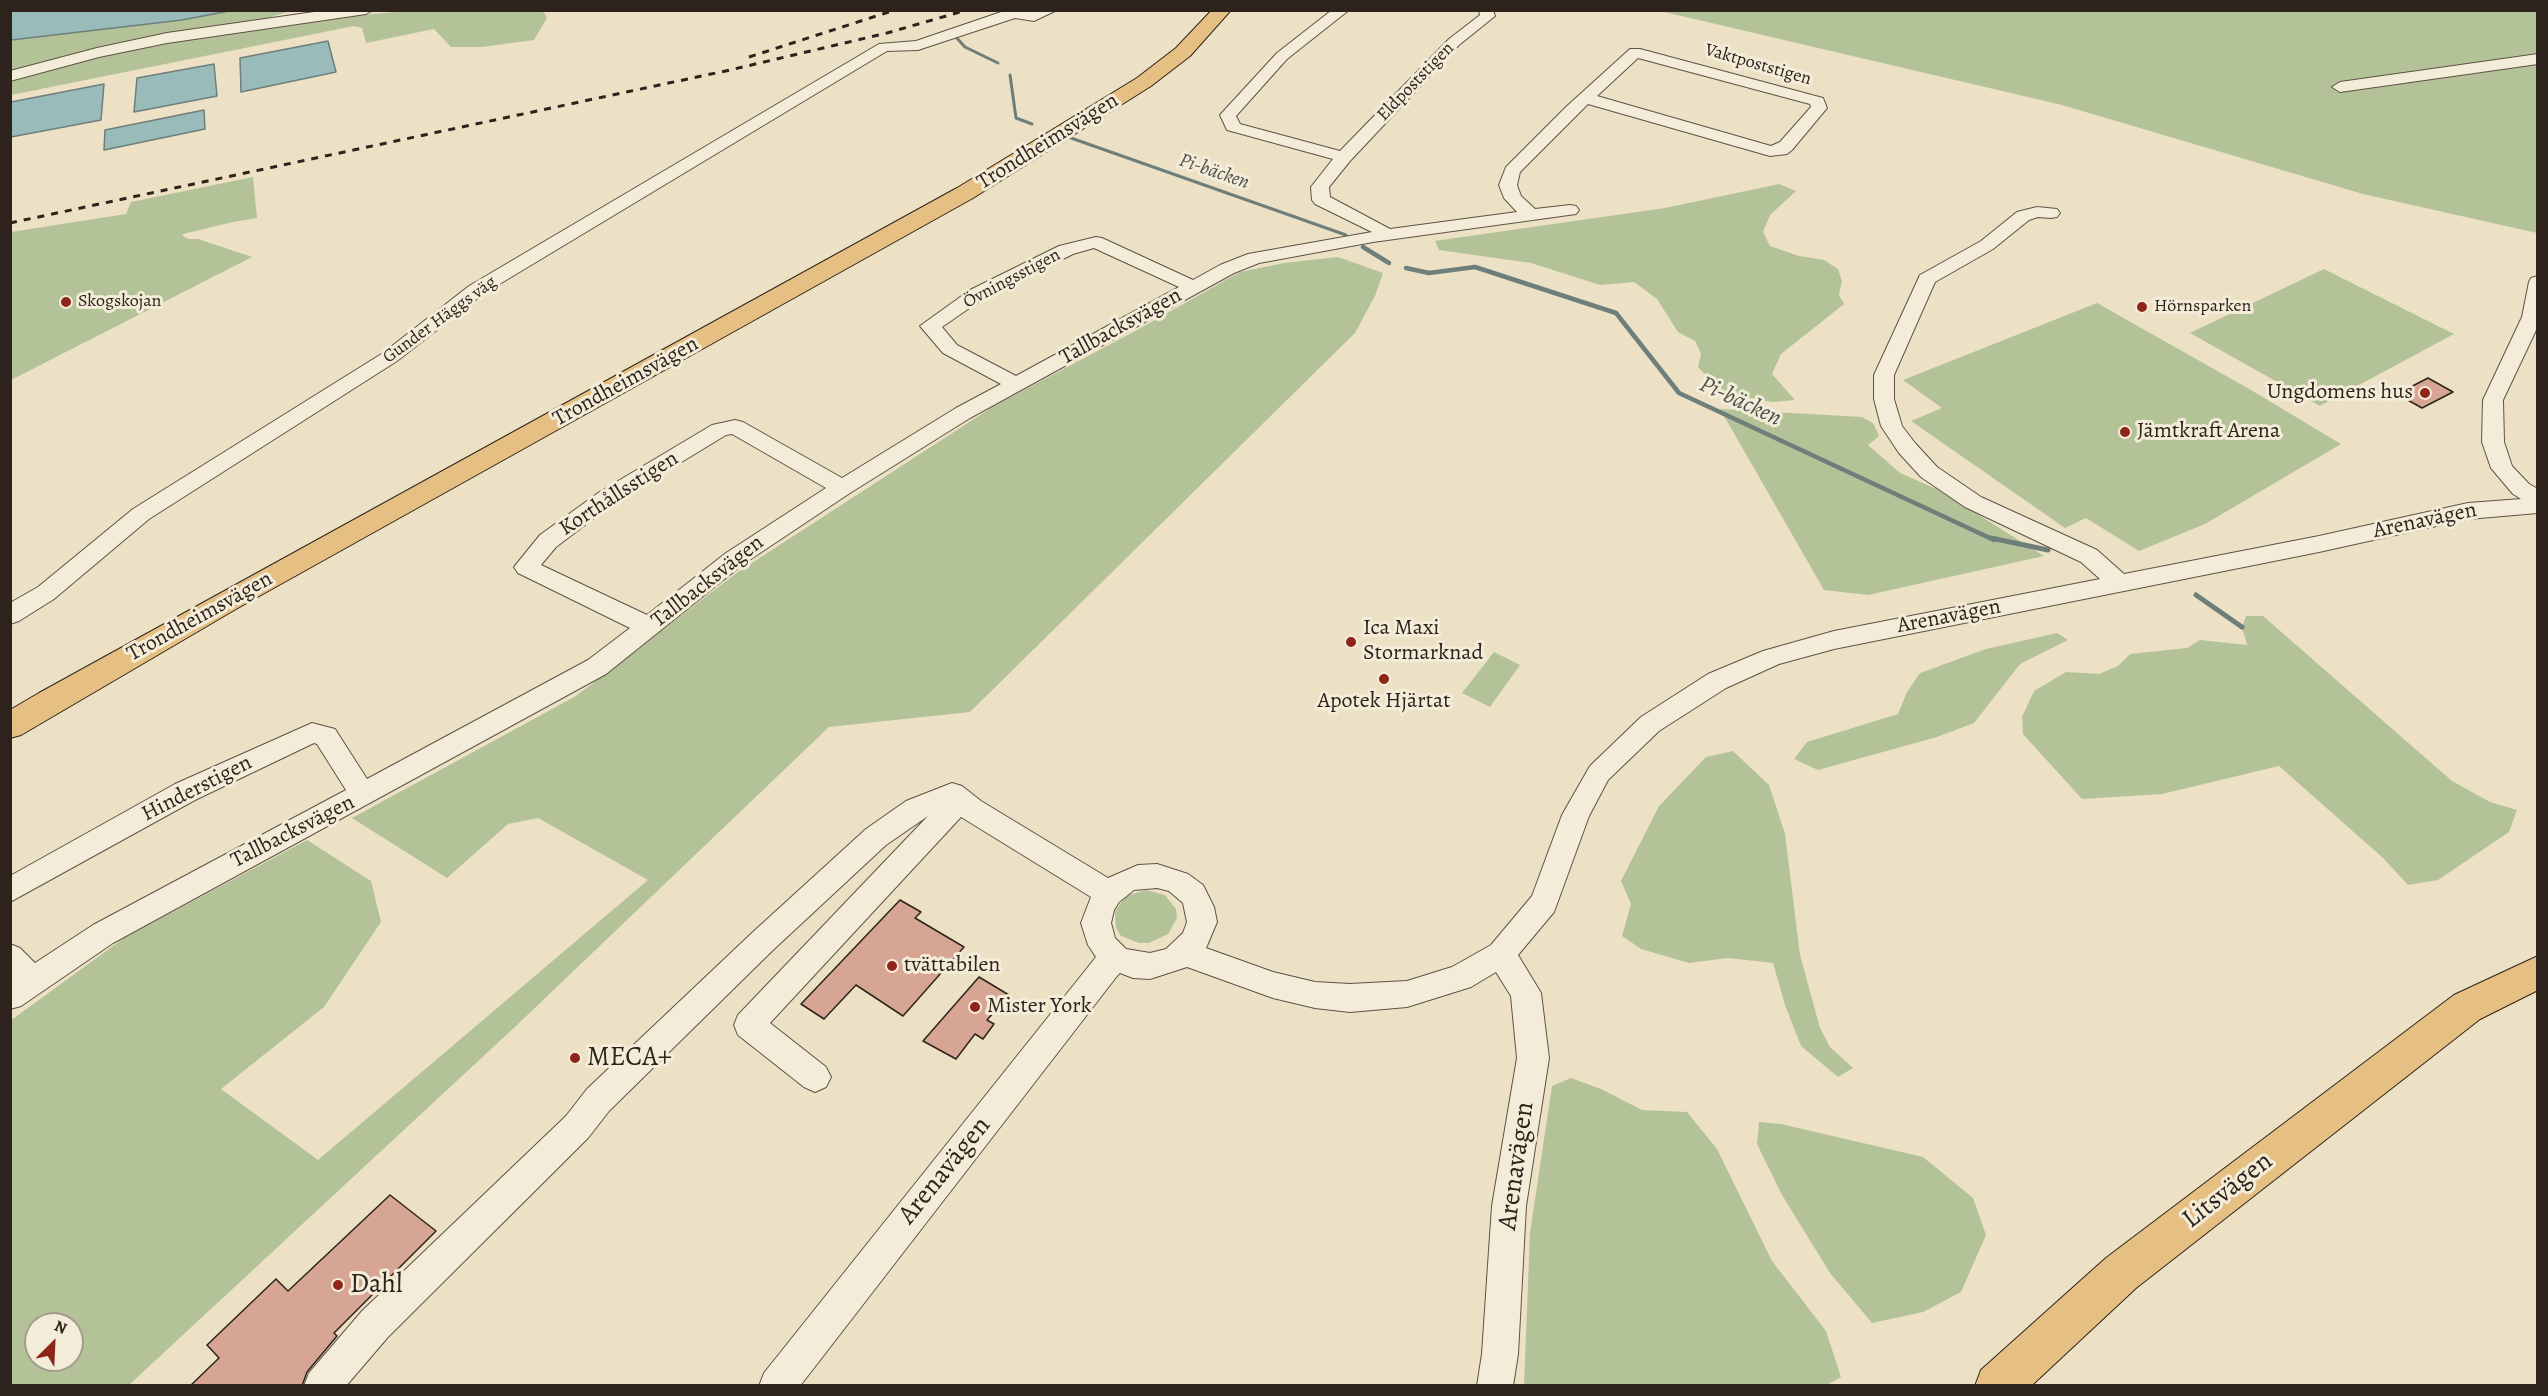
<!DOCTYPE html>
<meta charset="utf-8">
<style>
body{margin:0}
#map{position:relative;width:2548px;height:1396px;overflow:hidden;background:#ece1c5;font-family:Alegreya,serif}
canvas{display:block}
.frame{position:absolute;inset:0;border:12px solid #2e231c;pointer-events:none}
.north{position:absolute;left:24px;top:1312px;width:60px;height:60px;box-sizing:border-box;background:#f3ecd9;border:2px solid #a49c8d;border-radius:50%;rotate:24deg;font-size:16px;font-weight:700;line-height:24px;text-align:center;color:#2e231c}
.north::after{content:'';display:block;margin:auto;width:21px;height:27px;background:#8f2418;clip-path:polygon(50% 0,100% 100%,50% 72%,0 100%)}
</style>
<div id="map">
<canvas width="2548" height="1396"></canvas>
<div class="frame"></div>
<div class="north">N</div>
</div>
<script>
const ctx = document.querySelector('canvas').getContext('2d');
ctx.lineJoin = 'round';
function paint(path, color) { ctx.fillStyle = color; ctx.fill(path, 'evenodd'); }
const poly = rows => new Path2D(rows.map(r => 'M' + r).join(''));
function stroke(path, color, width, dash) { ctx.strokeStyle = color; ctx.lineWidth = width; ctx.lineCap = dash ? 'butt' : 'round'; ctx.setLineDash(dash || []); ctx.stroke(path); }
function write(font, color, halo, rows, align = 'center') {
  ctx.font = font + ' Alegreya,serif'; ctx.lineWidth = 6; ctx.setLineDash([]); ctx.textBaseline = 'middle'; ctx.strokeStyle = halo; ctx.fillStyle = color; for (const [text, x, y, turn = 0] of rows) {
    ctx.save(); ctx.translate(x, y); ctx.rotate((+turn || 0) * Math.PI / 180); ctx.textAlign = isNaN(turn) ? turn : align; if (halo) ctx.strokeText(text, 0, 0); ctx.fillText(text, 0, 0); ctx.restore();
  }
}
paint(poly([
 [229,11,291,11,254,22,11,74,10,40,182,20],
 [407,11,543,11,547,18,534,40,482,47,451,47,434,29,366,43,362,28,354,26,11,95,11,80,131,48,290,21],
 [1660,11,2537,11,2537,233,2363,194,2062,105],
 [253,177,257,218,233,222,183,234,183,236,189,239,198,239,252,257,11,380,11,232,126,214,131,202],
 [1779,184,1796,191,1770,215,1763,232,1770,246,1799,256,1824,260,1838,269,1842,281,1839,295,1844,304,1781,354,1772,374,1795,400,1773,402,1722,393,1698,367,1701,354,1695,341,1678,332,1657,299,1634,282,1600,285,1531,263,1439,250,1435,241,1665,208],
 [1338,257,1383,273,1375,296,1355,333,970,712,829,727,517,1025,129,1385,11,1385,10,1021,124,938,307,840,371,881,381,922,324,1007,221,1089,318,1160,648,880,538,818,508,824,447,878,352,818,576,696,738,572,994,406,1139,329,1240,272,1284,263],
 [36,1324,72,1324,72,1360,36,1360],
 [2324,269,2454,334,2320,406,2190,333],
 [2097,303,2251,390,2341,444,2205,524,2139,551,2086,518,2065,528,1911,421,1942,408,1903,380],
 [1720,409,1862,417,1873,423,1879,436,1868,445,1900,473,1939,490,2044,556,1868,595,1824,590],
 [2246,616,2263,616,2452,781,2490,802,2517,810,2509,832,2438,880,2408,885,2383,858,2279,766,2162,794,2082,799,2023,734,2022,717,2034,691,2066,672,2099,674,2118,666,2130,654,2187,648,2200,640,2247,645,2242,627],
 [2057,633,2068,640,2020,664,1974,723,1937,737,1818,770,1794,759,1807,742,1898,714,1907,692,1920,673,1986,649],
 [1494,652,1520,665,1490,707,1462,693],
 [1733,751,1769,785,1785,834,1800,955,1820,1028,1830,1047,1853,1068,1838,1077,1801,1046,1785,1005,1773,963,1728,958,1689,963,1641,949,1622,936,1631,904,1621,881,1659,806,1706,757],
 [1146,890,1165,895,1176,909,1177,918,1168,934,1149,943,1139,943,1121,936,1116,928,1115,911,1126,896],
 [1571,1078,1601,1089,1642,1110,1687,1112,1717,1149,1772,1261,1826,1331,1841,1377,1825,1386,1524,1385,1530,1233,1552,1086],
 [1759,1122,1781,1124,1923,1157,1973,1198,1986,1235,1961,1292,1923,1312,1872,1323,1830,1273,1782,1195,1757,1144]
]), '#b4c397');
const water = poly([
 [10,11,11,10,229,11,182,20,11,40,10,11],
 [328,41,336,72,241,92,240,58,328,41],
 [214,64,217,96,134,112,137,78,214,64],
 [104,84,101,120,11,137,11,102,104,84],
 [204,110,205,129,104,150,105,130,204,110]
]);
paint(water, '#99bcba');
stroke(water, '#6e7f7b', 1.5);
stroke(poly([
 [954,35,965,47,998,63],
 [1010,75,1016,118,1032,124],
 [1071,138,1346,235]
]), '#6e7f7b', 3);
stroke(poly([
 [1363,247,1389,263],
 [1406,268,1429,273,1475,267,1616,313,1679,393,1994,540]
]), '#6e7f7b', 4.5);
stroke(poly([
 [1991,538,2048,550],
 [2196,595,2242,627]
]), '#6e7f7b', 5);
const building = poly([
 [2428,378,2453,392,2422,408,2397,394,2428,378],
 [900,900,921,912,915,918,964,947,903,1016,856,985,824,1019,801,1004,900,900],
 [979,977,1009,995,987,1020,994,1024,983,1039,975,1034,956,1059,923,1041,979,977],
 [390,1195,436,1231,334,1333,337,1336,307,1372,302,1386,190,1386,219,1358,207,1345,276,1279,288,1291,390,1195]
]);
paint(building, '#d6a593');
stroke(building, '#2e231c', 1.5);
const minor = poly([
 [328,10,373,10,366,14,167,43,99,57,10,81,10,71,97,48,167,33,328,10],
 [1007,10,1057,10,1034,21,1015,18,918,50,887,51,483,294,397,361,149,519,54,599,19,621,10,624,10,603,38,587,133,509,383,353,469,286,879,44,916,41,1007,10],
 [1332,10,1349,10,1287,59,1236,116,1240,124,1340,151,1449,39,1480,15,1479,10,1493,10,1495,16,1459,45,1350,161,1329,187,1330,197,1390,229,1517,212,1504,198,1499,185,1506,167,1566,107,1630,49,1640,49,1823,98,1827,108,1792,150,1787,154,1770,156,1588,104,1520,172,1517,185,1521,196,1535,209,1570,205,1576,206,1579,210,1576,214,1373,242,1259,263,1234,273,970,418,850,493,742,565,606,674,113,943,21,1006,10,1009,10,944,20,948,35,963,93,925,346,790,317,744,314,743,195,800,10,902,10,876,175,784,312,723,335,729,367,779,588,660,630,628,518,573,514,567,540,535,598,493,712,425,735,420,743,422,842,478,956,408,1001,384,943,353,920,326,970,290,1059,246,1096,237,1102,238,1193,280,1220,265,1248,254,1372,232,1315,204,1312,200,1311,187,1333,159,1227,130,1220,115,1277,53,1332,10],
 [1638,58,1810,104,1811,107,1780,142,1771,146,1597,96,1638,58],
 [1094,248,1179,287,1016,376,957,345,942,327,984,298,1073,254,1094,248],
 [732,434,826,488,726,553,647,615,541,565,556,547,614,503,726,435,732,434],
 [2538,54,2538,64,2340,92,2332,87,2340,82,2538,54],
 [2037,207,2057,209,2060,213,2057,217,2051,218,2038,217,2029,220,1993,249,1935,282,1894,375,1894,399,1902,426,1915,443,1937,467,1981,497,2097,550,2124,574,2319,536,2468,503,2521,499,2513,494,2491,468,2482,442,2483,400,2522,317,2529,282,2531,278,2538,276,2538,326,2503,400,2504,442,2512,466,2529,484,2538,489,2538,513,2468,519,2319,552,1834,649,1779,664,1726,688,1659,731,1608,780,1589,816,1554,912,1518,955,1541,993,1549,1058,1526,1206,1518,1354,1513,1386,1477,1386,1482,1354,1492,1206,1517,1058,1511,996,1496,972,1471,987,1407,1007,1350,1012,1315,1008,1273,998,1187,967,1150,979,1133,978,1120,973,1117,976,800,1386,759,1386,764,1373,1096,957,1088,945,1081,923,1091,897,961,817,770,1023,826,1067,831,1077,826,1087,815,1092,804,1087,738,1035,734,1025,738,1015,928,816,886,845,773,950,609,1111,588,1138,388,1337,346,1386,304,1386,309,1373,362,1311,566,1116,587,1089,753,932,866,829,906,801,952,783,962,786,981,801,1108,878,1138,865,1157,864,1188,874,1203,885,1214,907,1217,922,1206,948,1273,972,1315,982,1350,984,1407,981,1452,967,1491,945,1532,896,1562,815,1590,766,1641,717,1708,674,1763,651,1834,631,2100,579,2081,562,1965,507,1921,477,1899,453,1881,426,1874,399,1874,375,1920,275,1981,241,2017,212,2037,207],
 [1157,888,1169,891,1183,903,1187,922,1183,933,1166,949,1150,953,1126,949,1115,938,1111,923,1114,910,1119,902,1134,890,1157,888]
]);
const major = poly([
 [1212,10,1231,10,1190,56,1151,86,973,198,236,609,21,735,10,738,10,710,39,693,957,188,1137,78,1176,48,1212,10],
 [2538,956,2538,990,2480,1019,2136,1288,2031,1386,1975,1386,1981,1370,2106,1258,2454,995,2538,956]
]);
stroke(minor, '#5e5246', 2);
stroke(major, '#2e231c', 2);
paint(minor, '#f3ecd9');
paint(major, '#e6c082');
stroke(poly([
 [749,57,895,10],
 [10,223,730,70,887,33,967,10]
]), '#2e231c', 3, [7, 7]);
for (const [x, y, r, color] of [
 [66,302,6,"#8f2418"],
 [2142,307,6,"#8f2418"],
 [2425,393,6,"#8f2418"],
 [2125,432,6,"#8f2418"],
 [1351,642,6,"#8f2418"],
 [1384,679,6,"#8f2418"],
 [892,966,6,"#8f2418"],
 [975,1007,6,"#8f2418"],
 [575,1058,6,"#8f2418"],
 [338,1285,6,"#8f2418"]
]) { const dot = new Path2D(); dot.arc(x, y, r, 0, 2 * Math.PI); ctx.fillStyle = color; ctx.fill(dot); stroke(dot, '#f3ecd9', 2); }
write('18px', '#2e231c', '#f3ecd9', [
 ["Vaktpoststigen",1758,65,16],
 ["Eldpoststigen",1416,82,-46],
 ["Övningsstigen",1012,279,-28],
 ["Gunder Häggs väg",440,320,-36]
]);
write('18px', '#2e231c', '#f3ecd9', [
 ["Skogskojan",78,302],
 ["Hörnsparken",2154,307]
], 'left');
write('italic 20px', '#4e514b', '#f3ecd9', [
 ["Pi-bäcken",1214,172,19]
]);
write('22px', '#2e231c', '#f3ecd9', [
 ["Trondheimsvägen",1048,142,-32],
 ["Tallbacksvägen",1121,327,-29],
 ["Trondheimsvägen",626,382,-29],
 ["Korthållsstigen",619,494,-33],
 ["Arenavägen",2425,521,-12],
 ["Tallbacksvägen",708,582,-38],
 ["Trondheimsvägen",200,617,-29],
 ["Arenavägen",1949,617,-11],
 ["Hinderstigen",197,789,-27],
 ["Tallbacksvägen",293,832,-27]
]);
write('22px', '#2e231c', '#f3ecd9', [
 ["Ungdomens hus",2413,393,"right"],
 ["Jämtkraft Arena",2137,432],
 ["Ica Maxi",1363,629],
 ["Stormarknad",1363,654],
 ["Apotek Hjärtat",1384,702,"center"],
 ["tvättabilen",904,966],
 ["Mister York",987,1007]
], 'left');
write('italic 24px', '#4e514b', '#f3ecd9', [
 ["Pi-bäcken",1740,402,25]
]);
write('27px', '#2e231c', '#f3ecd9', [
 ["MECA+",587,1058],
 ["Dahl",350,1285]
], 'left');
write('27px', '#2e231c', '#f3ecd9', [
 ["Arenavägen",1517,1166,-82],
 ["Arenavägen",945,1171,-51],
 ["Litsvägen",2228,1191,-38]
]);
</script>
